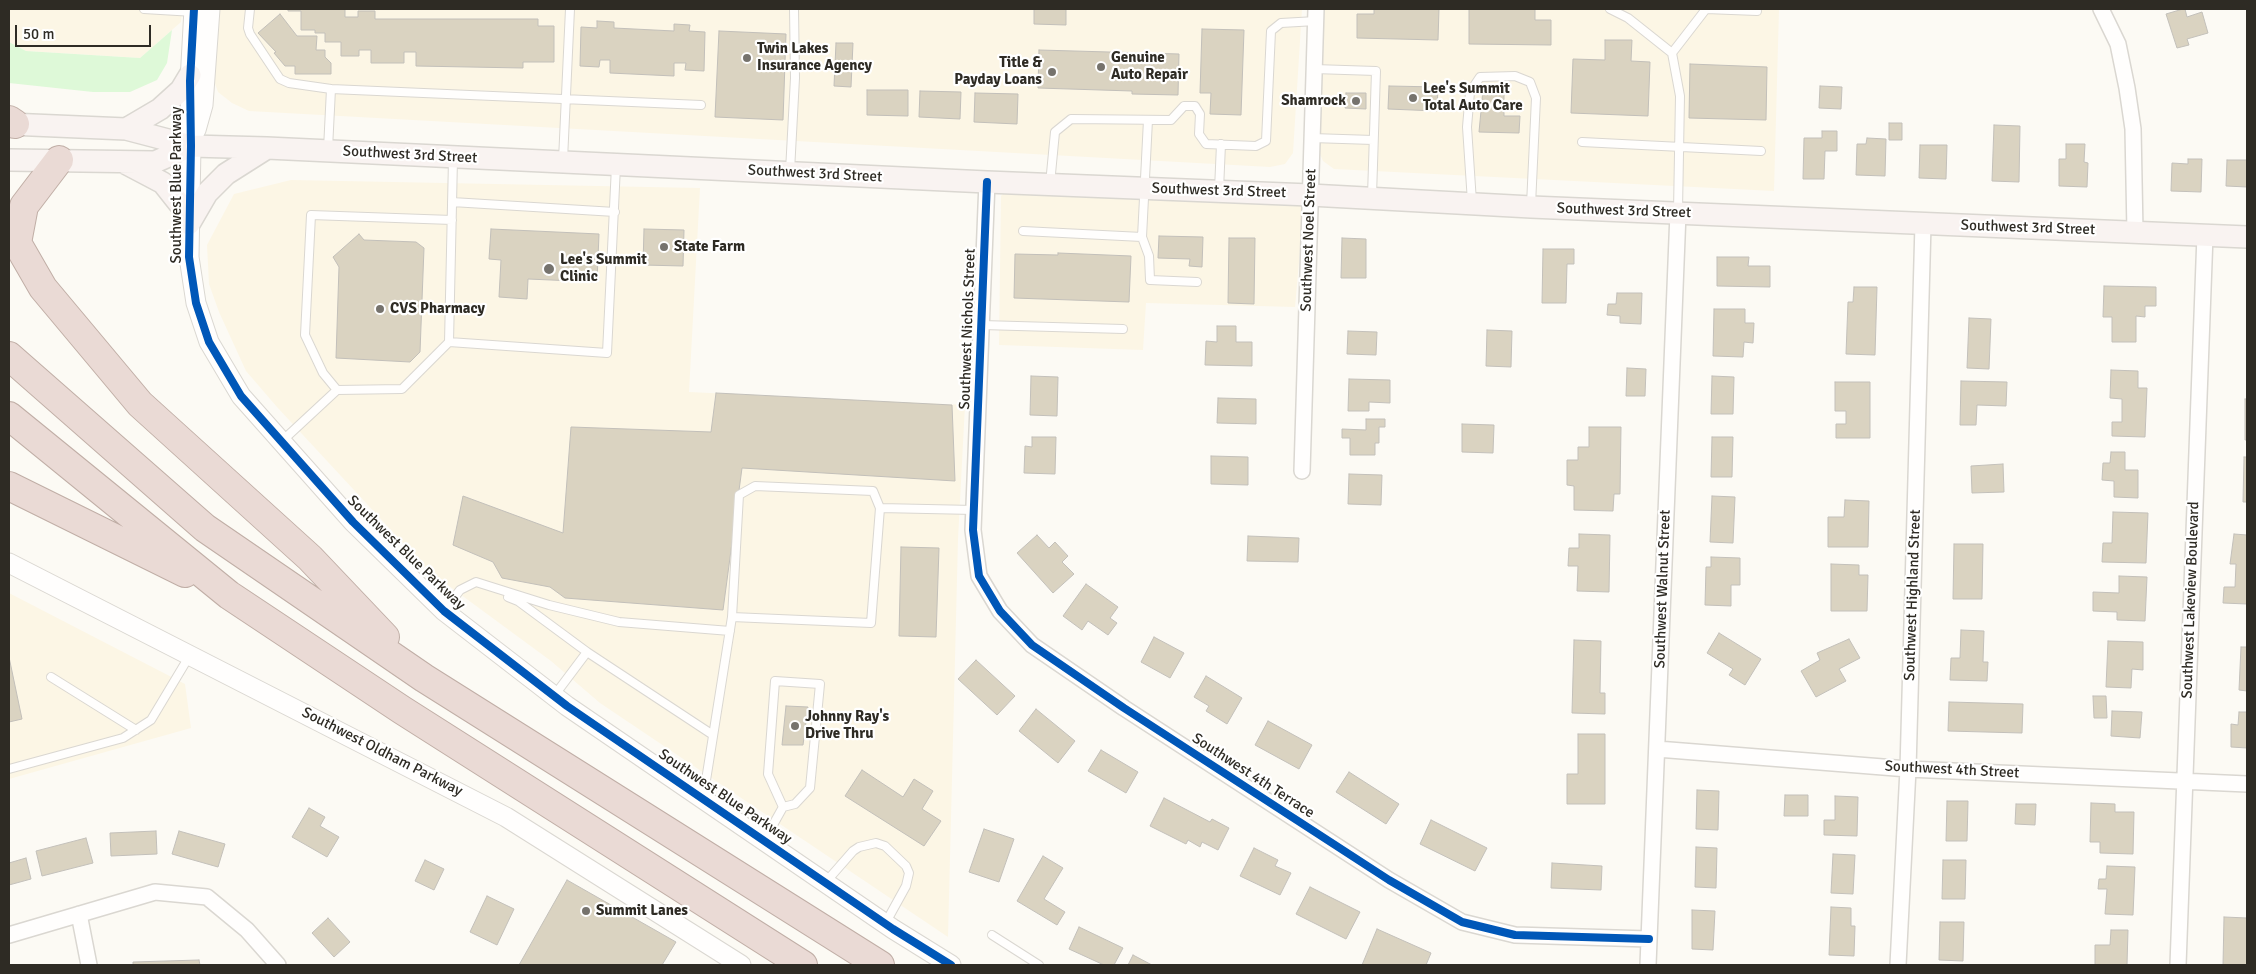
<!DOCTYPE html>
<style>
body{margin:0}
#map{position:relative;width:2256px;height:974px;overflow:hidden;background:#fcfaf4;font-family:Signika,sans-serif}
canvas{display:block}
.frame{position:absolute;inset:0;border:10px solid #2e2b24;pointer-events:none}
.scale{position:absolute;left:15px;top:25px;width:136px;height:22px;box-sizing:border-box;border:2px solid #2e2b24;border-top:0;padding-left:6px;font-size:15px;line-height:18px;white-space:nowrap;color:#2e2b24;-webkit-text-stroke:4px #fff;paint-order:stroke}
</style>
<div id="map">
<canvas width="2256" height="974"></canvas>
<div class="frame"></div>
<div class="scale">50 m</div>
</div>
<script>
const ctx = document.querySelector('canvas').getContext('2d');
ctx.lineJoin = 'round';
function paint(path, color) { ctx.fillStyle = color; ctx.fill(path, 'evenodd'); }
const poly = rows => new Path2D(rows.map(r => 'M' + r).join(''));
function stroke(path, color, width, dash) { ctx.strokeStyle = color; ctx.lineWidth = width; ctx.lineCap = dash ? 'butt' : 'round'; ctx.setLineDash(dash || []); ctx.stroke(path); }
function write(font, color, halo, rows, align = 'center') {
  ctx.font = font + ' Signika,sans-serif'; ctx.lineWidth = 4.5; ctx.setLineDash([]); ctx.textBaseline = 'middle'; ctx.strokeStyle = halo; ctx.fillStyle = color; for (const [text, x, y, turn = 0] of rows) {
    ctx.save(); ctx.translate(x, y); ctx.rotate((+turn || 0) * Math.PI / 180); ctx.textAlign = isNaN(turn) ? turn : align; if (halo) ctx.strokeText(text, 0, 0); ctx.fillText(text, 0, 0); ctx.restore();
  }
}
paint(poly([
 [9,9,182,9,181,22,140,58,26,51,9,42],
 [217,9,1302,9,1293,153,1285,164,1270,167,249,111,232,103,218,92,213,78],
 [1322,9,1779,9,1774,191,1334,169,1323,161,1317,147],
 [291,180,700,188,689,392,965,405,958,539,948,937,600,703,551,661,430,572,277,407,246,371,219,312,209,284,207,245,234,194],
 [1009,187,1301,201,1303,216,1295,307,1146,303,1143,350,999,345,1001,196],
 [9,593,185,684,191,728,9,779]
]), '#fcf6e5');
paint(poly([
 [172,30,167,63,157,80,130,92,93,92,9,83,9,42,26,51,140,58]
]), '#def9d8');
const building = poly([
 [288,9,345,9,345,17,358,17,358,11,375,11,375,19,538,19,538,26,554,26,554,62,523,62,523,68,416,66,416,52,404,52,404,63,371,63,371,50,359,50,359,56,341,56,341,42,325,42,325,33,315,33,315,30,301,30,301,11,288,11,288,9],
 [1034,9,1066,9,1066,25,1034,24,1034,9],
 [1374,9,1439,9,1438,40,1357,38,1357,14,1374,14,1374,9],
 [1469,9,1535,9,1535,20,1551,20,1551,45,1469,44,1469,9],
 [2183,9,2185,9,2187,17,2202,12,2208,33,2187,39,2189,45,2177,48,2166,14,2183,9],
 [280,14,297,36,317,36,316,50,325,50,325,57,331,63,331,74,295,74,295,66,285,66,274,53,276,52,258,33,280,14],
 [597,21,614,22,614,28,674,31,674,24,690,25,689,31,705,32,704,71,685,70,686,63,674,63,674,76,610,73,610,60,600,60,599,67,580,66,581,27,597,28,597,21],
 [1202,29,1244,30,1241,115,1210,114,1211,93,1200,93,1202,29],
 [719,31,786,34,783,120,715,117,719,31],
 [1605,40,1632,40,1631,61,1650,62,1648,116,1571,113,1573,59,1605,60,1605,40],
 [836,43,853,43,851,87,834,86,836,43],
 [1039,50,1179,54,1178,95,1132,94,1132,91,1038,88,1039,50],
 [1690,64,1767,67,1766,120,1689,118,1690,64],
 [1389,86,1438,87,1437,111,1388,109,1389,86],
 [1820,86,1842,87,1841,109,1819,108,1820,86],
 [867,90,908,90,908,116,867,115,867,90],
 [1483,90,1504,90,1504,116,1520,116,1519,133,1479,132,1483,90],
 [920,91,961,92,960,119,919,117,920,91],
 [975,93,1018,94,1017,124,974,122,975,93],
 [1346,93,1366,93,1366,109,1345,108,1346,93],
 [1889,123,1902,123,1902,140,1889,140,1889,123],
 [1994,125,2020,126,2019,182,1992,181,1994,125],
 [1822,131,1837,131,1837,151,1825,151,1824,179,1803,179,1804,138,1822,138,1822,131],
 [1867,138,1886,139,1885,176,1856,175,1857,144,1866,144,1867,138],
 [2066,144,2085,144,2084,162,2088,163,2087,187,2059,186,2059,159,2066,159,2066,144],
 [1920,145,1947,145,1946,179,1919,178,1920,145],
 [2188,159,2202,159,2201,192,2171,191,2172,163,2188,164,2188,159],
 [2227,160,2247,160,2247,187,2226,186,2227,160],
 [491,229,599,234,597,282,528,279,527,299,499,297,501,260,489,259,491,229],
 [644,229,684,230,683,266,643,265,644,229],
 [359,234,364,240,416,242,424,248,420,352,410,362,336,358,339,267,333,257,359,234],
 [1159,236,1203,237,1202,267,1189,266,1190,259,1158,258,1159,236],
 [1229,238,1255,238,1254,304,1228,303,1229,238],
 [1342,238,1366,239,1366,278,1341,278,1342,238],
 [1543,249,1574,249,1574,264,1567,264,1566,303,1542,303,1543,249],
 [1058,253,1131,256,1129,302,1014,298,1015,254,1058,255,1058,253],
 [1717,257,1749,257,1748,266,1770,266,1770,287,1717,286,1717,257],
 [2104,286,2156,287,2156,306,2145,306,2145,317,2136,316,2136,342,2112,342,2112,317,2103,317,2104,286],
 [1854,287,1877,287,1875,355,1846,354,1848,302,1853,302,1854,287],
 [1617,293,1642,293,1641,324,1620,323,1620,316,1607,315,1608,304,1616,304,1617,293],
 [1714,309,1745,309,1745,323,1754,323,1753,343,1744,342,1743,357,1713,356,1714,309],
 [1969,318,1991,319,1989,369,1967,368,1969,318],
 [1217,326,1236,326,1236,342,1252,342,1252,366,1205,365,1206,341,1217,342,1217,326],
 [1487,330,1512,331,1511,367,1486,366,1487,330],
 [1348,331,1377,332,1376,355,1347,354,1348,331],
 [1627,368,1646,369,1645,396,1626,396,1627,368],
 [2111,370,2138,371,2138,388,2147,388,2145,437,2112,436,2112,422,2122,422,2122,399,2110,398,2111,370],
 [1031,376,1058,377,1057,416,1030,415,1031,376],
 [1712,376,1734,377,1733,414,1711,414,1712,376],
 [1349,379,1390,380,1390,403,1369,402,1369,411,1348,411,1349,379],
 [1961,381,2007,382,2006,406,1977,405,1976,425,1960,425,1961,381],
 [1835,382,1870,382,1870,438,1836,438,1836,424,1846,424,1846,411,1835,411,1835,382],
 [716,393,952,405,955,481,742,468,723,610,565,598,550,587,502,578,493,562,453,545,463,496,563,533,571,427,711,432,716,393],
 [1218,398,1256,399,1256,424,1217,423,1218,398],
 [2245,399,2247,399,2247,440,2245,440,2245,399],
 [1366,419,1385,419,1385,427,1379,427,1379,443,1375,443,1375,455,1350,455,1350,438,1342,438,1342,429,1366,430,1366,419],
 [1462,424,1494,425,1493,453,1462,452,1462,424],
 [1589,427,1621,427,1620,494,1614,494,1613,511,1574,510,1574,486,1567,485,1567,460,1578,460,1578,447,1589,447,1589,427],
 [1032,437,1056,437,1055,474,1024,473,1025,446,1032,447,1032,437],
 [1712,437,1733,437,1732,477,1711,477,1712,437],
 [2111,452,2125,452,2125,470,2138,470,2138,498,2114,497,2114,481,2102,480,2103,463,2110,463,2111,452],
 [1211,456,1248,457,1248,485,1211,484,1211,456],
 [2244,457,2247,457,2247,502,2243,502,2244,457],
 [2003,464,2004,492,1972,493,1971,466,2003,464],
 [1349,474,1382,475,1381,505,1348,504,1349,474],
 [1712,496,1735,497,1733,543,1710,542,1712,496],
 [1845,500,1869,501,1868,547,1828,547,1828,517,1844,517,1845,500],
 [2113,512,2148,513,2146,563,2102,562,2103,543,2112,543,2113,512],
 [1579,534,1610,535,1609,592,1577,591,1578,566,1568,566,1569,548,1579,548,1579,534],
 [2234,534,2247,535,2247,604,2223,603,2224,587,2235,587,2236,564,2230,564,2234,534],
 [1037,535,1049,548,1055,542,1068,556,1062,562,1074,574,1053,593,1017,553,1037,535],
 [1248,536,1299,538,1298,562,1247,561,1248,536],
 [1954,544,1983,544,1982,599,1953,599,1954,544],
 [901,547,939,548,936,637,899,636,901,547],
 [1711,557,1740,558,1740,585,1731,585,1731,606,1705,605,1706,567,1711,567,1711,557],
 [1831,564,1859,565,1859,575,1868,575,1867,611,1831,611,1831,564],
 [2119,576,2147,577,2145,621,2117,620,2117,612,2093,611,2093,592,2119,593,2119,576],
 [1086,584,1118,607,1110,618,1117,623,1108,635,1088,621,1082,630,1063,616,1086,584],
 [1961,630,1984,631,1983,662,1988,662,1987,681,1950,680,1951,658,1960,658,1961,630],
 [1719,633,1761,659,1745,685,1729,675,1733,669,1707,653,1719,633],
 [1154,637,1184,653,1170,678,1141,662,1154,637],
 [1849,639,1860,658,1839,669,1846,681,1816,697,1801,671,1820,660,1817,653,1849,639],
 [1574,640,1601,641,1600,693,1605,693,1605,714,1572,713,1574,640],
 [2108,641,2143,642,2143,670,2132,669,2131,688,2106,687,2108,641],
 [2241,647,2247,647,2247,691,2239,690,2241,647],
 [9,657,22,719,9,722,9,657],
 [976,660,1015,696,997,715,958,679,976,660],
 [1206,676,1242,698,1227,724,1206,711,1209,706,1194,697,1206,676],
 [2093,696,2106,696,2107,718,2094,718,2093,696],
 [1949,702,2023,704,2022,733,1948,731,1949,702],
 [786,706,808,707,803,745,782,745,786,706],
 [1036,709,1075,741,1058,763,1019,731,1036,709],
 [2112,711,2142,712,2140,738,2111,736,2112,711],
 [2239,712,2247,712,2247,748,2231,747,2231,724,2238,725,2239,712],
 [1268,721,1312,745,1299,769,1255,745,1268,721],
 [1578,734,1605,734,1605,804,1567,804,1567,774,1578,774,1578,734],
 [1101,750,1138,772,1126,793,1088,771,1101,750],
 [862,770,903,797,914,779,933,791,922,809,941,821,924,846,845,796,862,770],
 [1349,772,1399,804,1386,824,1336,792,1349,772],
 [1697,790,1719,791,1718,830,1696,829,1697,790],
 [1785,795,1808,795,1808,816,1784,816,1785,795],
 [1835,796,1858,797,1857,836,1824,835,1824,820,1835,820,1835,796],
 [1164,798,1210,822,1212,819,1229,828,1218,850,1202,842,1200,847,1188,840,1186,844,1150,826,1164,798],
 [1947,801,1968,801,1967,841,1946,841,1947,801],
 [2091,803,2115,804,2115,812,2134,812,2133,854,2100,853,2100,842,2090,842,2091,803],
 [2016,804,2036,804,2035,825,2015,824,2016,804],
 [309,808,325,817,320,826,339,837,327,857,292,837,309,808],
 [1431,820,1487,848,1475,871,1420,844,1431,820],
 [984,829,1014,839,999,882,969,872,984,829],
 [156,831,157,854,111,856,110,833,156,831],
 [179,831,225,844,218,867,172,854,179,831],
 [86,838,93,863,42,876,36,851,86,838],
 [1696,847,1717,848,1716,888,1695,887,1696,847],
 [1254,848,1278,860,1275,866,1291,873,1280,895,1240,876,1254,848],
 [1833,854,1855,855,1853,894,1831,893,1833,854],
 [1043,856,1063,868,1044,899,1065,912,1057,925,1017,901,1043,856],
 [26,858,31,879,9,885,9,863,26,858],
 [425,860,444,869,434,890,415,881,425,860],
 [1943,860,1966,860,1965,899,1942,899,1943,860],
 [1552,863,1602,866,1601,890,1551,888,1552,863],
 [2107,866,2135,867,2133,915,2105,914,2107,889,2098,889,2099,879,2106,879,2107,866],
 [567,880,676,942,662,965,519,965,567,880],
 [1310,887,1360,912,1346,939,1296,914,1310,887],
 [487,896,514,909,497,945,470,932,487,896],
 [1831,907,1851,908,1851,926,1855,926,1854,956,1829,955,1831,907],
 [1692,910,1715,911,1713,950,1692,949,1692,910],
 [2224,917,2247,918,2247,965,2223,965,2224,917],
 [328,918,350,942,334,957,312,933,328,918],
 [1940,922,1964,922,1963,961,1939,960,1940,922],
 [1079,927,1123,948,1114,965,1104,965,1069,949,1079,927],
 [1377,929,1431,953,1426,965,1362,965,1377,929],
 [2111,930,2128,930,2127,965,2095,965,2095,945,2110,945,2111,930],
 [1133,955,1152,965,1128,965,1133,955],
 [199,960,200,965,133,965,133,962,199,960]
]);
paint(building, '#dad3c1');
stroke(building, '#c3c0ba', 1);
const service = poly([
 [144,9,194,12],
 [250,9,248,28,250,34,280,79,289,83,331,89],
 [1610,9,1628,18,1672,53,1680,96,1678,211],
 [1672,53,1706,9,1757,11],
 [1314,69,1376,71,1372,196],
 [1312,138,1373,140],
 [1582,142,1761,151],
 [328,149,331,89,701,105],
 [563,160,570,9],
 [790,171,795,78,794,9],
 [1050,184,1055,132,1071,119,1171,120,1184,106,1195,106,1200,114,1199,134,1206,144,1256,146,1266,141,1271,31,1281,23,1316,21],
 [1219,190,1221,144],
 [452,202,615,212],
 [1472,202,1467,127,1470,92,1480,77,1515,76,1530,82,1536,98,1531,205],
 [1023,231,1142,237,1148,120],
 [1142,237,1149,256,1150,280,1197,282],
 [982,325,1123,329],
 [449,342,607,353,616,166],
 [337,390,323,373,305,335,311,215,452,220],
 [281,442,337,390,402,389,449,342,453,159],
 [508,597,518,601,587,652,713,735],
 [445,610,460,590,476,582,549,605,619,622,730,631],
 [732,617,871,623,880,508],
 [51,677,136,730],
 [554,696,587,652],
 [9,769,123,738,151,720,190,655],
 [703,799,732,617,739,495,755,486,873,491,880,508,974,510],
 [764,841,783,807,795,804,810,788,820,684,775,681,768,774,783,807],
 [825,883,853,851,859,847,876,843,885,846,906,866,909,873,906,886,885,924],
 [992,935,1039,965]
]);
const minor = poly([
 [2101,9,2118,44,2127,88,2133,129,2135,232],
 [987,182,973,530,979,576,1000,611,1032,645,1124,708,1389,880,1462,922,1515,935,1649,939],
 [1302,471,1316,9],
 [1657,749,1908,769,2247,784],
 [79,914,89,965],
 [9,935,155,892,207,897,247,930,278,965],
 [1648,965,1678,213],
 [1898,965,1908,769,1923,224],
 [2178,965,2205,235]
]);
const tertiary = poly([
 [194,9,190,81,191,146,189,257,196,303,209,342,241,396,353,522,444,611,567,706,893,929,951,965],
 [196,130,203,105,210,9],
 [9,563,506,817,741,965]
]);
const secondary = poly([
 [9,124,126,129,191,146,267,148,987,182,1310,195,1531,207,2247,237],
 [126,129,160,109,181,90,190,75],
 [9,160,155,162,191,146],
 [125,163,163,183,182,207,189,224],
 [189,224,207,193,226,174,267,148]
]);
const motorway = poly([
 [9,120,15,124],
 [9,229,43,288,140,404,310,558,385,637],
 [17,243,24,206,59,160],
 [9,356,205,528,424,678,880,965],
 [9,416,229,595,402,710,803,965],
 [9,486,185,573]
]);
stroke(service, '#dad7d1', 10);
stroke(minor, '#dad7d1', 18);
stroke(tertiary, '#dad7d1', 21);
stroke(secondary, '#dad7d1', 24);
stroke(motorway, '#c0aea6', 30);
stroke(service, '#fffefd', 8);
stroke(minor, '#fffefd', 15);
stroke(tertiary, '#fffefd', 19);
stroke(secondary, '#f9f3f1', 21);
stroke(motorway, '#eadad5', 28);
stroke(poly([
 [194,9,190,81,191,146,189,257,196,303,209,342,241,396,353,522,444,611,567,706,893,929,951,965],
 [987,182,973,530,979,576,1000,611,1032,645,1124,708,1389,880,1462,922,1515,935,1649,939]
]), '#0057b8', 8);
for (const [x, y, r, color] of [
 [747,58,5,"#76736d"],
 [1101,67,5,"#76736d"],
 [1052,72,5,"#76736d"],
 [1413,98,5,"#76736d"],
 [1356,101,5,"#76736d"],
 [664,247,5,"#76736d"],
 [549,269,6,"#76736d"],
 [380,309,5,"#76736d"],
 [795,726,5,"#76736d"],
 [586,911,5,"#76736d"]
]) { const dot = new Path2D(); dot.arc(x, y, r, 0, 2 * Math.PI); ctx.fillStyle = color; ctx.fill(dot); stroke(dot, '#fff', 2); }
write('bold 15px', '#2e2b24', '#fff', [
 ["Twin Lakes",757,49],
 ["Insurance Agency",757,66],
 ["Genuine",1111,58],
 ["Auto Repair",1111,75],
 ["Title &",1042,63,"right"],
 ["Payday Loans",1042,80,"right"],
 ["Lee's Summit",1423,89],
 ["Total Auto Care",1423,106],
 ["Shamrock",1346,101,"right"],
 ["State Farm",674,247],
 ["Lee's Summit",560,260],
 ["Clinic",560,277],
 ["CVS Pharmacy",390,309],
 ["Johnny Ray's",805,717],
 ["Drive Thru",805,734],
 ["Summit Lanes",596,911]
], 'left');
write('15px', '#2e2b24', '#fff', [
 ["Southwest 3rd Street",410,155,3],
 ["Southwest 3rd Street",815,174,3],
 ["Southwest Blue Parkway",177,185,-90],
 ["Southwest 3rd Street",1219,191,2],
 ["Southwest 3rd Street",1624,211,2],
 ["Southwest 3rd Street",2028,228,2],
 ["Southwest Noel Street",1309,240,-88],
 ["Southwest Nichols Street",968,329,-88],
 ["Southwest Blue Parkway",406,553,44],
 ["Southwest Walnut Street",1663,589,-88],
 ["Southwest Highland Street",1913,595,-88],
 ["Southwest Lakeview Boulevard",2191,600,-88],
 ["Southwest Oldham Parkway",382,752,27],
 ["Southwest 4th Street",1952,770,3],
 ["Southwest 4th Terrace",1253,776,33],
 ["Southwest Blue Parkway",725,797,34]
]);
</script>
